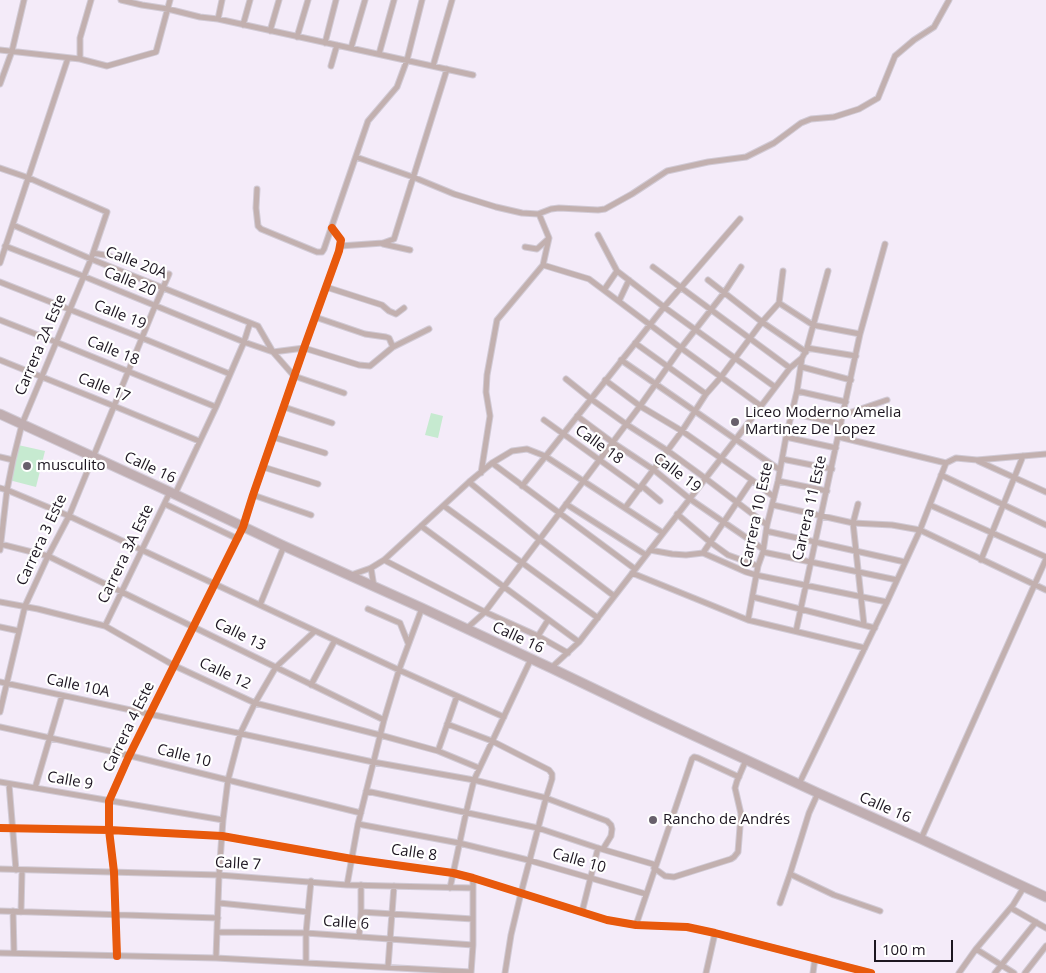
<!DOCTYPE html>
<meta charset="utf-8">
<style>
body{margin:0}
#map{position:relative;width:1046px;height:973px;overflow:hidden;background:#f4ebf9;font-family:"Open Sans",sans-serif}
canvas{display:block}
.scale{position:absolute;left:874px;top:940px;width:79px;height:22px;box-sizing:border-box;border:2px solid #1c1520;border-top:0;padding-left:6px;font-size:15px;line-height:18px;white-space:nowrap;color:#1c1520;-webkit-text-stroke:4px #fff;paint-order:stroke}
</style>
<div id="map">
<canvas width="1046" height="973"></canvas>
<div class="scale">100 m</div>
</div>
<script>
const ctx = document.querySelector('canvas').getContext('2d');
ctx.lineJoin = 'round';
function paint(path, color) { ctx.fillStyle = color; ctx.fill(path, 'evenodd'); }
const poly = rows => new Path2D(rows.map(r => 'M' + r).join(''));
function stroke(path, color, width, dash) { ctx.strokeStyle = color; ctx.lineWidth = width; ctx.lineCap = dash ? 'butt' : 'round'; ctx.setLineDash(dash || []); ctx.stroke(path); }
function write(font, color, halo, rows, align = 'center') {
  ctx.font = font + ' "Open Sans",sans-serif'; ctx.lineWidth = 4.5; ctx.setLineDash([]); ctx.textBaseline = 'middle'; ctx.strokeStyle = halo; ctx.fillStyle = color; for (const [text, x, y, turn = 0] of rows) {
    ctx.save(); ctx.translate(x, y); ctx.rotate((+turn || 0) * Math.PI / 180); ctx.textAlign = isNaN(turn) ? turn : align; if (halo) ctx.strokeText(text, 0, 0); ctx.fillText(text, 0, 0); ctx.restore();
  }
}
paint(poly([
 [431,413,443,416,438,438,425,435],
 [18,445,45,451,36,487,9,480]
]), '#c6ead0');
const minor = poly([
 [121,0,142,5,168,9,200,17,218,19,473,75],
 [218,19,222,0],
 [243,25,250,0],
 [270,31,279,0],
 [297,37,308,0],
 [325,43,336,0],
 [351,48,365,0],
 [0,50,80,59,107,66,156,52,170,0],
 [379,54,394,0],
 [80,59,80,38,91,0],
 [331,66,337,45],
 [433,66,452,0],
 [0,84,12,51,24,0],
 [356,157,413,177,454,194,496,207,522,213,538,214,551,209,559,208,598,210,605,209,632,194,667,171,708,162,746,157,774,143,801,123,811,119,834,117,859,109,878,98,895,56,914,40,934,27,949,0],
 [0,168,29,178,107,212,91,259,22,424,13,460,7,490,0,550],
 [257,189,256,208,258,226,261,229,317,252,322,252,324,249,368,121,397,87,407,60,422,0],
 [539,214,549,238,543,265,589,279,681,348,761,406],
 [13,225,91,259,258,326,273,352,294,376,344,393],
 [598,235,617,271,664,307,775,387],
 [383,244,410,250],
 [5,246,83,276,244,342,273,352,304,348,359,365,370,366,393,347,429,329],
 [340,246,383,243,394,239,447,69],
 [525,247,537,249,548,239],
 [93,253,110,256],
 [0,263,68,58],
 [653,267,790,368],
 [708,280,762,322,806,352],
 [0,282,142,338,230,374],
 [326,287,382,305,389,311,396,314,404,308],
 [604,290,617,271],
 [619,301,629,280],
 [779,303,813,325,860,334],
 [315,317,365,334,386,337,389,338,393,347],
 [0,320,56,342,216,407],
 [635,343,706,394],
 [807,348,856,356],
 [0,360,114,406,199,441],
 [621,360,780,470],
 [802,367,851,380],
 [566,379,591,399,626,424,668,451,705,478,767,525],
 [605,380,640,406,682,431,752,480,774,497],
 [797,391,846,402],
 [284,407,332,423],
 [791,413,841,424],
 [843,415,887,400],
 [577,416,612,442,654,470,690,499,763,549],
 [544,420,640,489],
 [273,437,325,453],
 [786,437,836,448],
 [839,437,946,463,956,458,977,460,1046,454],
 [0,457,13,460],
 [782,459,832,469],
 [978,461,1046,492],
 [492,463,635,569],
 [263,467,318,484],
 [481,473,490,416,486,392,487,375,497,320,543,265],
 [941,475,1046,525],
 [778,481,827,491],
 [469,482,539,539,614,596],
 [522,486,664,307,740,219],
 [642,486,660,501],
 [0,488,7,490,69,516,399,670,504,717],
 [175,494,216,407,244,342,250,323],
 [253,495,311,515],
 [165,504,238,539],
 [566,504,646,555],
 [858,504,853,523,864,625],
 [773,505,853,523,892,525,920,530,1046,590],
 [930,505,1046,557],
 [444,506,598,618],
 [625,508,682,431,706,394,721,377,762,322,779,303,783,271],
 [677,514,710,542,728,555,758,566],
 [421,526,579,642],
 [766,531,905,562],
 [0,544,48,556,384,720],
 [650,550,672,554,686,555,703,553,746,572,756,575,887,602],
 [763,552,897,580],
 [703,553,752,480],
 [384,560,485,612,538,636,568,653],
 [981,560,1023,456],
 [371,568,374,587],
 [632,573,748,620,865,648],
 [351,575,371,568,384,560,469,482,492,463,512,451,527,449,545,456,663,533],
 [753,597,875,628],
 [0,602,38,609,105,626,175,666,255,703,380,735,438,751,479,768],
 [260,605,284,546],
 [368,609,400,623,408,643],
 [748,620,758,566,763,552,767,525,778,481,786,437,797,391,802,358,807,348,828,271],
 [105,626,170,492],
 [0,627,19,631],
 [466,629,485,612,640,406,681,348,724,293,741,267],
 [796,631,860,334,885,244],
 [538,636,548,620],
 [551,668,579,642,736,439,790,368,802,358],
 [0,682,373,762,474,780,546,798,607,821,611,825,612,829,611,836,603,849],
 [311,685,335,640],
 [0,712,25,606,48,556,69,516,155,306,169,274],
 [447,724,492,741,549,770,552,774,552,779,546,798,521,893,511,935,505,973],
 [0,727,123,754,361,813],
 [438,751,457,696],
 [0,782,223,820],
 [9,784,16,870],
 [799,784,887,602,920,530,946,463],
 [35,788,62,696],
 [366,791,538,828,598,848,656,865],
 [358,824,459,843,528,860,646,894],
 [0,828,109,830,222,836,352,859,453,873,473,878,607,920,636,925,687,927,715,933,871,973],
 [921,839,1046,559],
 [654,868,665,876,674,877,731,859,734,857,738,852,741,814,735,788,737,781,746,760],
 [0,869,219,875,347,885,473,888],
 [790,874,834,895,880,911],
 [347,885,358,824,384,720,399,670,422,608],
 [361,885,361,912,473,919],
 [450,888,466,813,474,780,531,659],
 [219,903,308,912],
 [780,903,790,874,809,813,818,793],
 [1011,908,1046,928],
 [0,911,218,918],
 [13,911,14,953],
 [21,912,22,871],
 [582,912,598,848],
 [636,925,692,759,694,757,698,758,739,777],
 [217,932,306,933,473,945],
 [359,937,361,912],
 [976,949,1014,973],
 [0,953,216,958,471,972],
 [117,956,114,872,109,830,109,801,129,756,243,527,253,495,304,348,339,251,341,240,332,228],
 [216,958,219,875,223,820,228,780,240,734,255,703,276,667,315,631],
 [306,962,306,933,311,881],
 [388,967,394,886],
 [471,973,473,945,473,878],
 [706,973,715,933],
 [813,973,815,958],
 [959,973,976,949,1013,905,1024,887],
 [995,973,1036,922],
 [1025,973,1046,946]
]);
const trunk = poly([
 [0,414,170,492,284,546,422,608,551,668,647,714,818,793,921,839,1046,897]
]);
stroke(minor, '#d1cad5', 7);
stroke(trunk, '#d1cad5', 11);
stroke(minor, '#c2b0af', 5);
stroke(trunk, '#c0aeb1', 9);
stroke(poly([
 [0,828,109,830,222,836,352,859,453,873,473,878,607,920,636,925,687,927,715,933,871,973],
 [117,956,114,872,109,830,109,801,129,756,243,527,253,495,304,348,339,251,341,240,332,228]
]), '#e8590c', 8);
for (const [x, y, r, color] of [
 [735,422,5,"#68606c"],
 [27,466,5,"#68606c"],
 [653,820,5,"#68606c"]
]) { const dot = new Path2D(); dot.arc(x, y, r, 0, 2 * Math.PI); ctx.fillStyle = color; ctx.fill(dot); stroke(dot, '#fff', 2); }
write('15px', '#1c1520', '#fff', [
 ["Calle 20A",136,263,21],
 ["Calle 20",130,282,22],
 ["Calle 19",120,315,22],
 ["Carrera 2A Este",41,345,-67],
 ["Calle 18",113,351,22],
 ["Calle 17",104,388,22],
 ["Calle 18",599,445,36],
 ["Calle 16",150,468,25],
 ["Calle 19",677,473,37],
 ["Carrera 11 Este",810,508,-77],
 ["Carrera 10 Este",757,515,-78],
 ["Carrera 3 Este",42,540,-65],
 ["Carrera 3A Este",126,554,-64],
 ["Calle 13",240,635,26],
 ["Calle 16",518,638,25],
 ["Calle 12",225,674,25],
 ["Calle 10A",78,686,12],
 ["Carrera 4 Este",129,727,-64],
 ["Calle 10",184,756,14],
 ["Calle 9",70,781,10],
 ["Calle 16",885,808,24],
 ["Calle 8",414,853,8],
 ["Calle 10",579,861,16],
 ["Calle 7",238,864,3],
 ["Calle 6",346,923,4]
]);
write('15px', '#1c1520', '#fff', [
 ["Liceo Moderno Amelia",745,413],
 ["Martinez De Lopez",745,430],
 ["musculito",37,466],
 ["Rancho de Andrés",663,820]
], 'left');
</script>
